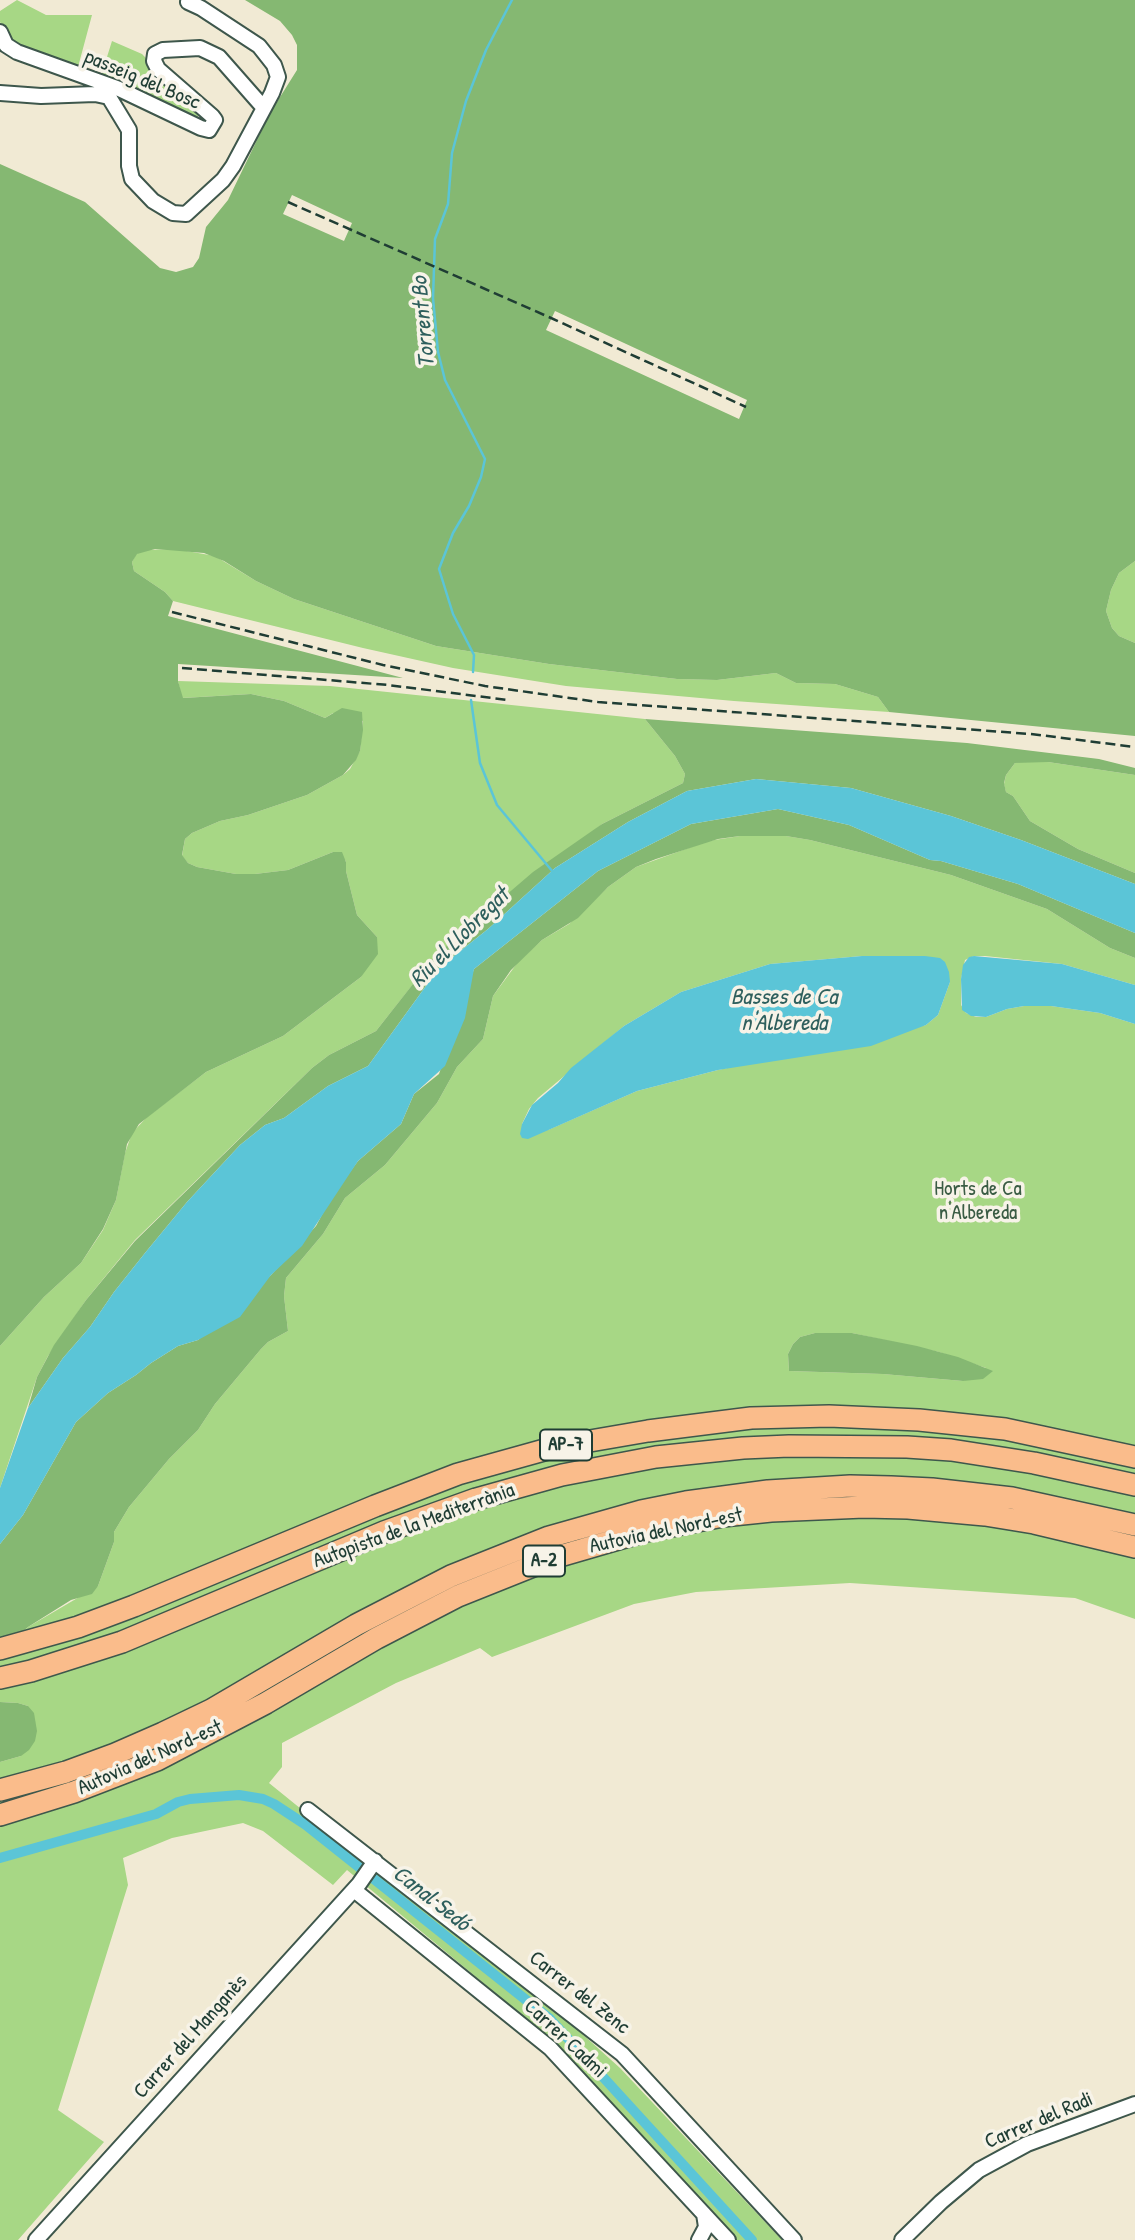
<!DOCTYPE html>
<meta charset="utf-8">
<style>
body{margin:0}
canvas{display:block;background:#f1ead4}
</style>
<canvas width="1135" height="2240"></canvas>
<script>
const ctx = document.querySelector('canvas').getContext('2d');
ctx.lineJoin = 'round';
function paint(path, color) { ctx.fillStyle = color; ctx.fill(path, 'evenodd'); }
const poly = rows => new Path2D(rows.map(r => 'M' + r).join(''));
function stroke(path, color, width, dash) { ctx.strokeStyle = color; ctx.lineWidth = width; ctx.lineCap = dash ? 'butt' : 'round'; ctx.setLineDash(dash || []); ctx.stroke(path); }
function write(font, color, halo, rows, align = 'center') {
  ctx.font = font + ' "Patrick Hand",sans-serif'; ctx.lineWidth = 7; ctx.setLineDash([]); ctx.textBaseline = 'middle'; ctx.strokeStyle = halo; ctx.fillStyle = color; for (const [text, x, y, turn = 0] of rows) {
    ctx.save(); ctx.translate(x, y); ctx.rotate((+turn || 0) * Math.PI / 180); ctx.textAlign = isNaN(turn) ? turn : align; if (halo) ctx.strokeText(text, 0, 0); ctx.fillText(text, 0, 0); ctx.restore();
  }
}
paint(poly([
 [17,0,46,15,92,15,78,67,13,44,0,22,0,11],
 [112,41,142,54,200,113,197,118,101,76],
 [175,549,215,556,256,581,294,599,436,646,549,664,677,679,717,680,776,673,796,683,835,684,878,697,889,712,734,701,566,686,453,668,363,648,173,601,165,592,134,571,132,562,136,554,145,550],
 [1135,561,1135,643,1119,636,1112,628,1106,611,1111,590,1119,573],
 [178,681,330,686,645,719,675,756,685,774,683,783,602,824,414,983,376,1031,329,1055,312,1068,135,1240,86,1300,48,1356,37,1377,0,1488,0,1346,44,1297,81,1263,103,1230,116,1200,125,1153,132,1133,147,1117,206,1072,283,1036,361,977,377,937,357,915,346,871,346,861,333,852,288,870,255,874,236,874,197,867,188,863,182,856,185,839,192,833,220,821,248,815,307,795,343,775,350,769,360,751,363,721,333,713,325,718,284,701,251,694,182,698],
 [1020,762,1048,762,1135,775,1135,873,1078,849,1030,821,1013,796,1006,792,1004,784,1006,775,1015,763],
 [740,836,786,836,810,840,951,875,1047,909,1110,948,1135,958,1135,985,1062,964,985,956,974,956,965,960,961,979,961,1005,966,1013,976,1017,986,1017,1007,1009,1024,1006,1051,1006,1100,1013,1135,1024,1135,1619,1075,1598,850,1583,696,1592,634,1604,492,1657,480,1648,396,1683,282,1743,282,1767,269,1783,348,1847,559,2013,620,2068,782,2240,736,2240,599,2089,546,2035,347,1870,333,1885,263,1831,243,1823,172,1838,123,1858,128,1885,58,2110,104,2142,18,2240,0,2240,0,1762,21,1756,28,1706,18,1703,0,1702,0,1651,28,1627,98,1586,114,1542,114,1532,129,1507,169,1459,198,1430,215,1404,261,1349,268,1342,288,1331,284,1296,286,1278,323,1234,345,1198,385,1165,437,1103,457,1067,483,1039,493,996,518,962,542,940,569,924,608,887,636,867,708,841],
 [862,956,925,956,950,982,938,1015,926,1025,718,1070,637,1091,548,1130,522,1124,529,1109,538,1098,624,1026,681,992,770,964],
 [815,1333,852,1333,939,1352,986,1368,963,1381,883,1374,789,1371,788,1354,793,1344,800,1337]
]), '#a7d785');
paint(poly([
 [245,0,1135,0,1135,561,1119,573,1111,590,1106,611,1112,628,1119,636,1135,643,1135,736,889,712,878,697,835,684,796,683,776,673,717,680,677,679,549,664,436,646,294,599,256,581,224,561,204,553,155,549,137,554,132,562,134,571,165,592,173,601,168,616,403,678,178,664,178,681,183,698,251,694,284,701,325,718,342,708,362,712,363,730,360,751,356,760,343,775,307,795,248,815,220,821,192,833,185,839,182,855,188,863,197,867,236,874,255,874,288,870,333,852,342,852,346,862,346,871,357,915,377,937,378,954,361,977,283,1036,206,1072,139,1124,127,1144,116,1200,103,1229,81,1263,44,1297,0,1346,0,164,85,202,160,268,176,272,193,267,199,258,206,227,228,200,270,113,297,70,297,45,292,35,280,21],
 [292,195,352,223,344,241,283,214],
 [555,311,747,400,739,419,546,330],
 [645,719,967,743,1099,759,1135,768,1135,775,1048,762,1015,763,1006,775,1004,783,1006,792,1013,796,1030,821,1078,849,1135,873,1135,884,1021,840,951,816,851,788,756,779,687,791,628,822,555,868,488,929,439,968,368,1066,328,1086,284,1118,265,1125,240,1145,187,1202,145,1253,114,1292,90,1327,63,1358,28,1408,37,1377,54,1345,86,1300,135,1241,312,1068,329,1055,376,1031,435,956,533,872,602,824,683,783,685,774,675,756],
 [778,809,849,825,930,860,941,861,1018,884,1135,933,1135,958,1110,948,1047,909,951,875,810,840,786,836,740,836,718,839,656,859,636,867,608,887,578,918,542,940,511,970,493,996,483,1039,457,1067,437,1103,385,1165,345,1198,323,1234,286,1278,284,1296,288,1331,268,1342,261,1349,215,1404,198,1430,169,1459,129,1507,114,1532,114,1542,98,1586,92,1594,71,1600,28,1627,0,1651,0,1544,23,1515,76,1422,108,1393,136,1375,151,1363,178,1346,198,1340,271,1275,316,1226,332,1196,358,1161,401,1124,414,1094,439,1074,474,969,598,871,691,824],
 [815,1333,852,1333,917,1346,958,1357,993,1371,983,1379,963,1381,883,1374,789,1371,788,1354,793,1344,800,1337],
 [0,1702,18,1703,28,1706,34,1713,37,1731,35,1741,29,1750,21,1756,0,1762]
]), '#85b872');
paint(poly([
 [756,779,851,788,951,816,1021,840,1135,884,1135,933,1018,884,941,861,930,860,849,825,778,809,691,824,598,871,474,969,465,1018,445,1066,414,1094,401,1124,358,1161,302,1246,271,1275,240,1317,198,1340,178,1346,151,1363,136,1375,108,1393,76,1422,23,1515,0,1544,0,1488,28,1408,63,1358,90,1327,114,1292,145,1253,187,1202,240,1145,265,1125,284,1118,328,1086,368,1066,439,968,488,929,555,868,628,822,687,791],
 [862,956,925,956,940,958,945,962,949,972,950,982,938,1015,926,1025,871,1046,718,1070,637,1091,528,1139,522,1138,520,1134,522,1124,532,1105,558,1083,571,1068,624,1026,681,992,770,964],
 [974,956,1062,964,1135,985,1135,1024,1100,1013,1051,1006,1024,1006,1007,1009,986,1017,971,1016,962,1010,961,979,963,965,969,957]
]), '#5bc5d7');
stroke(poly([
 [473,672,474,655,453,614,439,569,453,533,469,506,481,477,485,459,445,380,438,352,433,298,435,239,448,204,452,153,466,101,486,50,512,0],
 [471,700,480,763,497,805,553,872]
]), '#5bc5d7', 2.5);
stroke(poly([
 [0,1858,156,1814,178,1802,190,1799,239,1795,263,1799,274,1804,306,1825,550,2019,752,2240]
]), '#5bc5d7', 10);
const minor = poly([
 [0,32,6,45,17,52,117,88,201,128,209,130,215,120,212,116,158,69,154,61,155,54,163,50,200,48,219,57,263,107],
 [0,93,41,96,95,94,109,97,129,130,129,166,132,179,153,201,173,213,186,214,223,180,233,166,272,93,278,77,274,65,259,46,201,8,188,2],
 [308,1810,622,2054,794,2240],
 [354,1890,550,2048,728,2240],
 [36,2240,359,1884,375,1861],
 [699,2240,706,2227,704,2214],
 [902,2240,941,2202,979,2170,1027,2144,1135,2104]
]);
const highway = poly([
 [0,1649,78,1627,134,1606,375,1506,458,1474,555,1447,648,1431,751,1418,829,1416,919,1420,1005,1429,1135,1457],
 [0,1678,31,1671,122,1642,384,1532,476,1499,562,1475,656,1457,743,1448,789,1446,907,1447,951,1450,1034,1463,1135,1485],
 [0,1790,66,1772,115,1754,163,1733,211,1710,356,1625,451,1576,549,1537,641,1511,686,1502,768,1491,850,1486,891,1487,932,1489,1012,1498,1135,1525],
 [0,1815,74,1792,157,1760,266,1703,377,1638,458,1596,553,1558,646,1531,723,1516,771,1511,864,1507,908,1508,985,1515,1034,1523,1135,1547]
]);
stroke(minor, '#3e574c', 18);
stroke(highway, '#3e574c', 24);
stroke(minor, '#fff', 14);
stroke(highway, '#fabc8b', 21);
stroke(poly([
 [288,202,551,318,746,407],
 [172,612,383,665,485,686,598,702,1031,734,1135,747],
 [182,668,388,685,508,700]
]), '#1f3d34', 2.5, [10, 5]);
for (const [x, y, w] of [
 [566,1445,52],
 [544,1561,42]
]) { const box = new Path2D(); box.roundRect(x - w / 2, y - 15.5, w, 31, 5); ctx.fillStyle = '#f7f3e8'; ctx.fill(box); stroke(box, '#1f3d34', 2); }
write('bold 19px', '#1f3d34', null, [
 ["AP-7",566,1445],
 ["A-2",544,1561]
]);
write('21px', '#1f3d34', '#f7f3e8', [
 ["passeig del Bosc",142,80,23],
 ["Autopista de la Mediterrània",414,1526,-20],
 ["Autovia del Nord-est",666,1531,-12],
 ["Autovia del Nord-est",150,1758,-24],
 ["Carrer del Zenc",579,1993,38],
 ["Carrer del Manganès",191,2037,-48],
 ["Carrer Cadmi",565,2039,43],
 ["Carrer del Radi",1039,2121,-23]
]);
write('21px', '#3a5c44', '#f7f3e8', [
 ["Horts de Ca",978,1189],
 ["n'Albereda",978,1213]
]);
write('italic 23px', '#2e5f5d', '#f7f3e8', [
 ["Torrent Bo",424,322,-95],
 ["Riu el Llobregat",460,938,-45],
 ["Basses de Ca",784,998],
 ["n'Albereda",784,1024],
 ["Canal Sedó",431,1899,38]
]);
</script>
